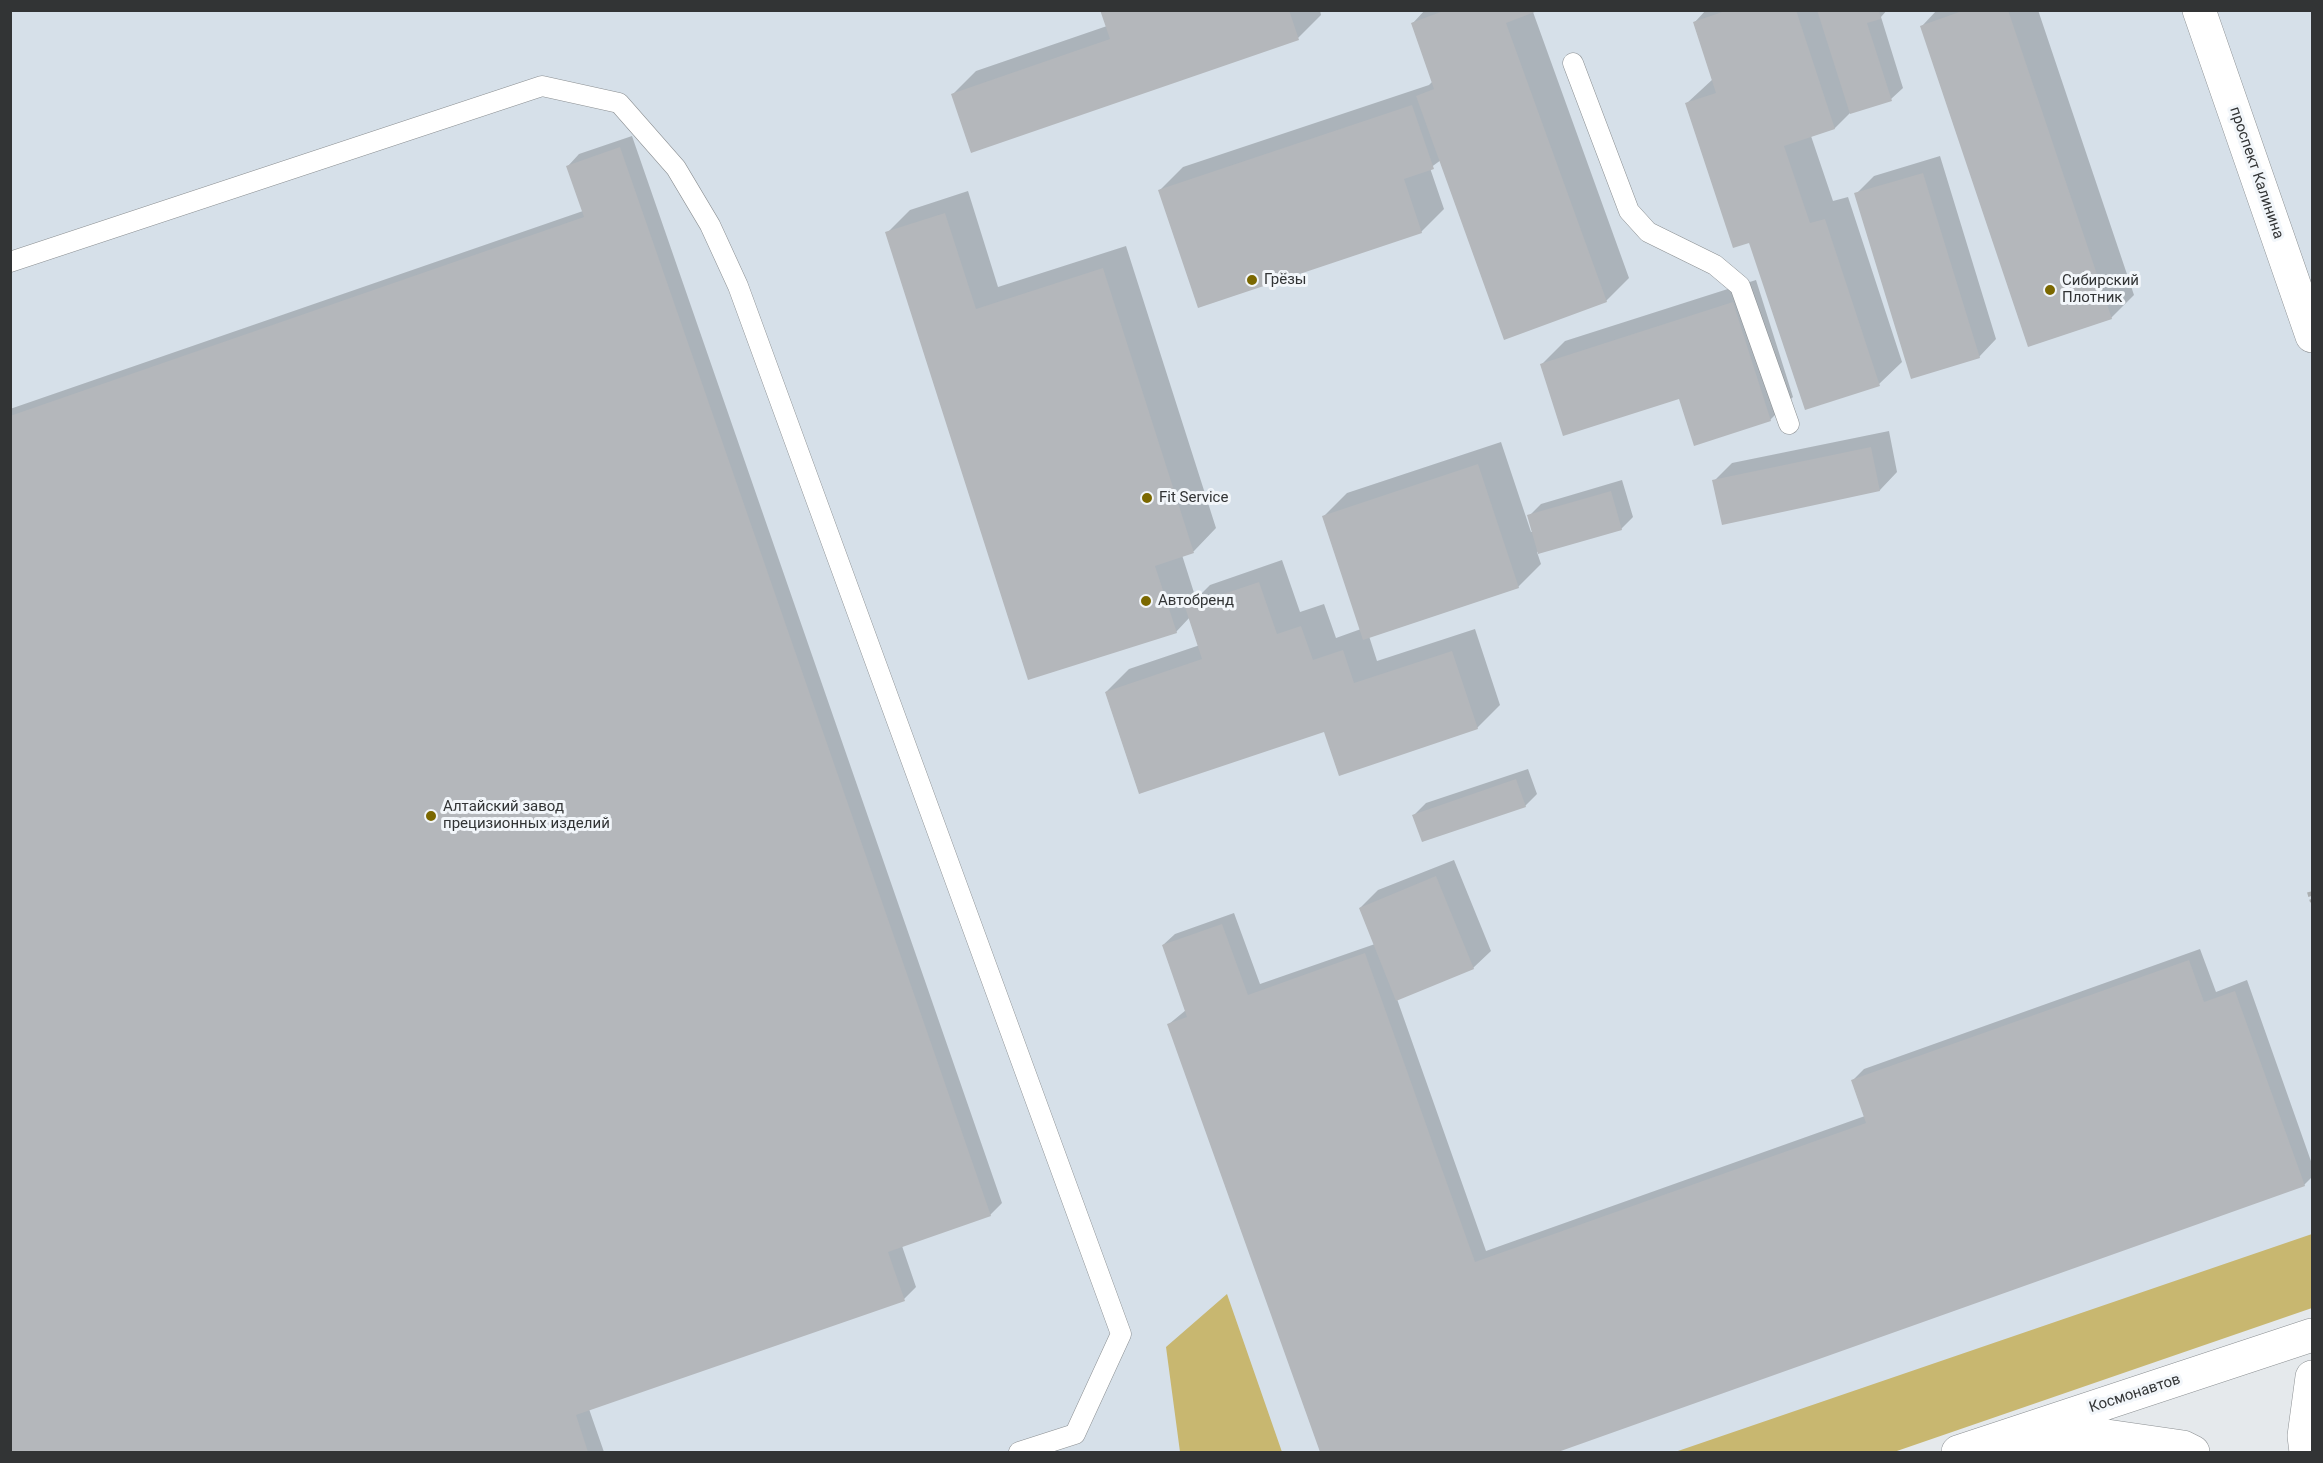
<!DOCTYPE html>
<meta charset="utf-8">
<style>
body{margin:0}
#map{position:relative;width:2323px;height:1463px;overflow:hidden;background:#e5e9ec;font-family:Roboto,sans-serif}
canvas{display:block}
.frame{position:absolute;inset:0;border:12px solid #323435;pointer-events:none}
</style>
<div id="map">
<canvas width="2323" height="1463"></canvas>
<div class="frame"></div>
</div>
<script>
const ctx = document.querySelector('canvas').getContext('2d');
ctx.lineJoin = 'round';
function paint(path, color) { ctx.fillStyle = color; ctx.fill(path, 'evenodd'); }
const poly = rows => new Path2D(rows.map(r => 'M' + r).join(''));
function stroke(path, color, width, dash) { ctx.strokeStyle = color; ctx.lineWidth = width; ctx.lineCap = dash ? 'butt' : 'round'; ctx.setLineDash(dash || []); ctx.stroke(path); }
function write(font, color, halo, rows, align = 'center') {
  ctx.font = font + ' Roboto,sans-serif'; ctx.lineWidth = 6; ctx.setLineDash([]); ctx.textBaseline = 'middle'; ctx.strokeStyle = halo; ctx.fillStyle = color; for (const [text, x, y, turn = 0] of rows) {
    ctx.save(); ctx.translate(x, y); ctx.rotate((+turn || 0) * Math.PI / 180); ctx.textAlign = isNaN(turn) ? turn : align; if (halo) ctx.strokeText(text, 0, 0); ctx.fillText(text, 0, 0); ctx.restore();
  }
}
paint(poly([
 [10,11,2312,11,2312,1301,1870,1452,11,1452]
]), '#d6e0e9');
paint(poly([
 [2312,1234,2312,1308,1894,1452,1675,1452],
 [1227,1294,1282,1452,1180,1452,1166,1347]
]), '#c8b770');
paint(poly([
 [1102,10,1320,10,1321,15,1298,38,953,94,976,71,1107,26],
 [1425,10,1537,10,1533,12,1629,278,1606,301,1441,160,1430,168,1444,209,1421,232,1160,190,1183,167,1429,85,1433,81,1412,24],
 [1706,10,1887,10,1881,17,1903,88,1891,99,1851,112,1835,128,1811,136,1833,201,1848,197,1902,362,1879,384,1750,241,1687,103,1713,79,1694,23],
 [1937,10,2038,10,2134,295,2111,318,1922,26],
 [632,136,1002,1203,990,1215,902,1246,916,1287,904,1299,589,1409,604,1452,10,1452,10,409,583,211,568,166,579,154],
 [1940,156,1996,339,1979,357,1856,194,1874,176],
 [968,191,998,287,1126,246,1216,528,1194,551,1182,555,1196,599,1210,585,1282,560,1300,612,1324,604,1336,638,1361,629,1324,516,1347,493,1501,442,1531,532,1533,532,1529,516,1541,504,1622,480,1633,517,1621,529,1537,552,1541,564,1518,587,1369,636,1377,661,1475,629,1500,705,1477,728,1325,730,1106,692,1129,669,1200,645,1190,617,1176,632,887,233,910,210],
 [1756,280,1793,397,1770,420,1542,364,1565,341],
 [1889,431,1897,472,1880,490,1714,481,1732,463],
 [1528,769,1537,794,1525,806,1414,815,1426,803],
 [1454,860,1491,951,1473,968,1397,999,1486,1251,1865,1116,1852,1081,1864,1069,2200,949,2216,992,2247,980,2312,1164,2312,1177,2304,1185,1553,1452,1321,1452,1169,1024,1186,1010,1163,945,1175,934,1234,913,1260,984,1375,944,1360,908,1378,890]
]), '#0003');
paint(poly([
 [1100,10,1289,10,1299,40,971,153,951,94,1110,39],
 [1446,10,1540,10,1506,23,1607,302,1504,340,1416,96,1434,89,1411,23],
 [1728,10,1796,10,1835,129,1784,146,1810,223,1825,219,1880,386,1805,410,1749,243,1733,248,1685,103,1716,93,1693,22],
 [1817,10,1879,10,1881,19,1867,23,1892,101,1850,114],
 [1965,10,2008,10,2112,319,2028,347,1920,26],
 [1412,105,1434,169,1404,179,1422,233,1198,308,1158,190],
 [620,147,991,1216,888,1252,905,1301,576,1415,588,1452,10,1452,10,416,584,217,566,166],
 [1923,173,1980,358,1911,379,1854,193],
 [945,213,976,309,1103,268,1194,553,1155,566,1177,633,1028,680,885,232],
 [1733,302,1771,421,1694,446,1679,399,1563,436,1540,364],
 [1871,447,1880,491,1722,525,1712,480],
 [1478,464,1519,588,1363,640,1322,516],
 [1611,491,1622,530,1538,554,1527,515],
 [1259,582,1277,634,1301,626,1313,660,1343,650,1354,683,1452,651,1478,729,1339,776,1324,732,1139,794,1105,692,1202,659,1185,607],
 [1516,779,1526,807,1422,842,1412,815],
 [1436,876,1474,969,1396,1001,1359,908],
 [1222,924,1248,995,1365,953,1475,1262,1866,1123,1851,1080,2189,960,2204,1002,2235,991,2305,1186,1558,1452,1320,1452,1167,1024,1187,1017,1162,945]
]), '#b4b7bb');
const service = poly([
 [1573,63,1629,211,1648,232,1715,265,1740,286,1789,424],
 [10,262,542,86,619,103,676,168,710,225,738,286,1121,1334,1075,1434,1019,1452]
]);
const minor = poly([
 [2199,10,2312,336]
]);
const secondary = poly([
 [2028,1446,2100,1435,2183,1447,2193,1452],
 [1958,1452,2312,1335],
 [2306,1452,2304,1436,2312,1377]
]);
stroke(service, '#8b8f92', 21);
stroke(minor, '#8b8f92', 34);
stroke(secondary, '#8b8f92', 34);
stroke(poly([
 [2309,892,2312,902]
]), '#abafb1', 4, [4.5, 3]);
stroke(service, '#fff', 20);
stroke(minor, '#fff', 33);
stroke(secondary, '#fff', 33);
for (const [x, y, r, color] of [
 [1252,280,6,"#7b6800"],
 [2050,290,6,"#7b6800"],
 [1147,498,6,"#7b6800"],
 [1146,601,6,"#7b6800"],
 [431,816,6,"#7b6800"]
]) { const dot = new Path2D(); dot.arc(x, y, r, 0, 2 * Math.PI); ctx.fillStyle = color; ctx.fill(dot); stroke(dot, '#f2f6fa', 2); }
write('15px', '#323435', '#f2f6fa', [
 ["проспект Калинина",2256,173,71],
 ["Космонавтов",2135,1394,-18]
]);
write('15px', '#323435', '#f2f6fa', [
 ["Грёзы",1264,280],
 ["Сибирский",2062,281],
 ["Плотник",2062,298],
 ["Fit Service",1159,498],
 ["Автобренд",1158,601],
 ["Алтайский завод",443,807],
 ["прецизионных изделий",443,824]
], 'left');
</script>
